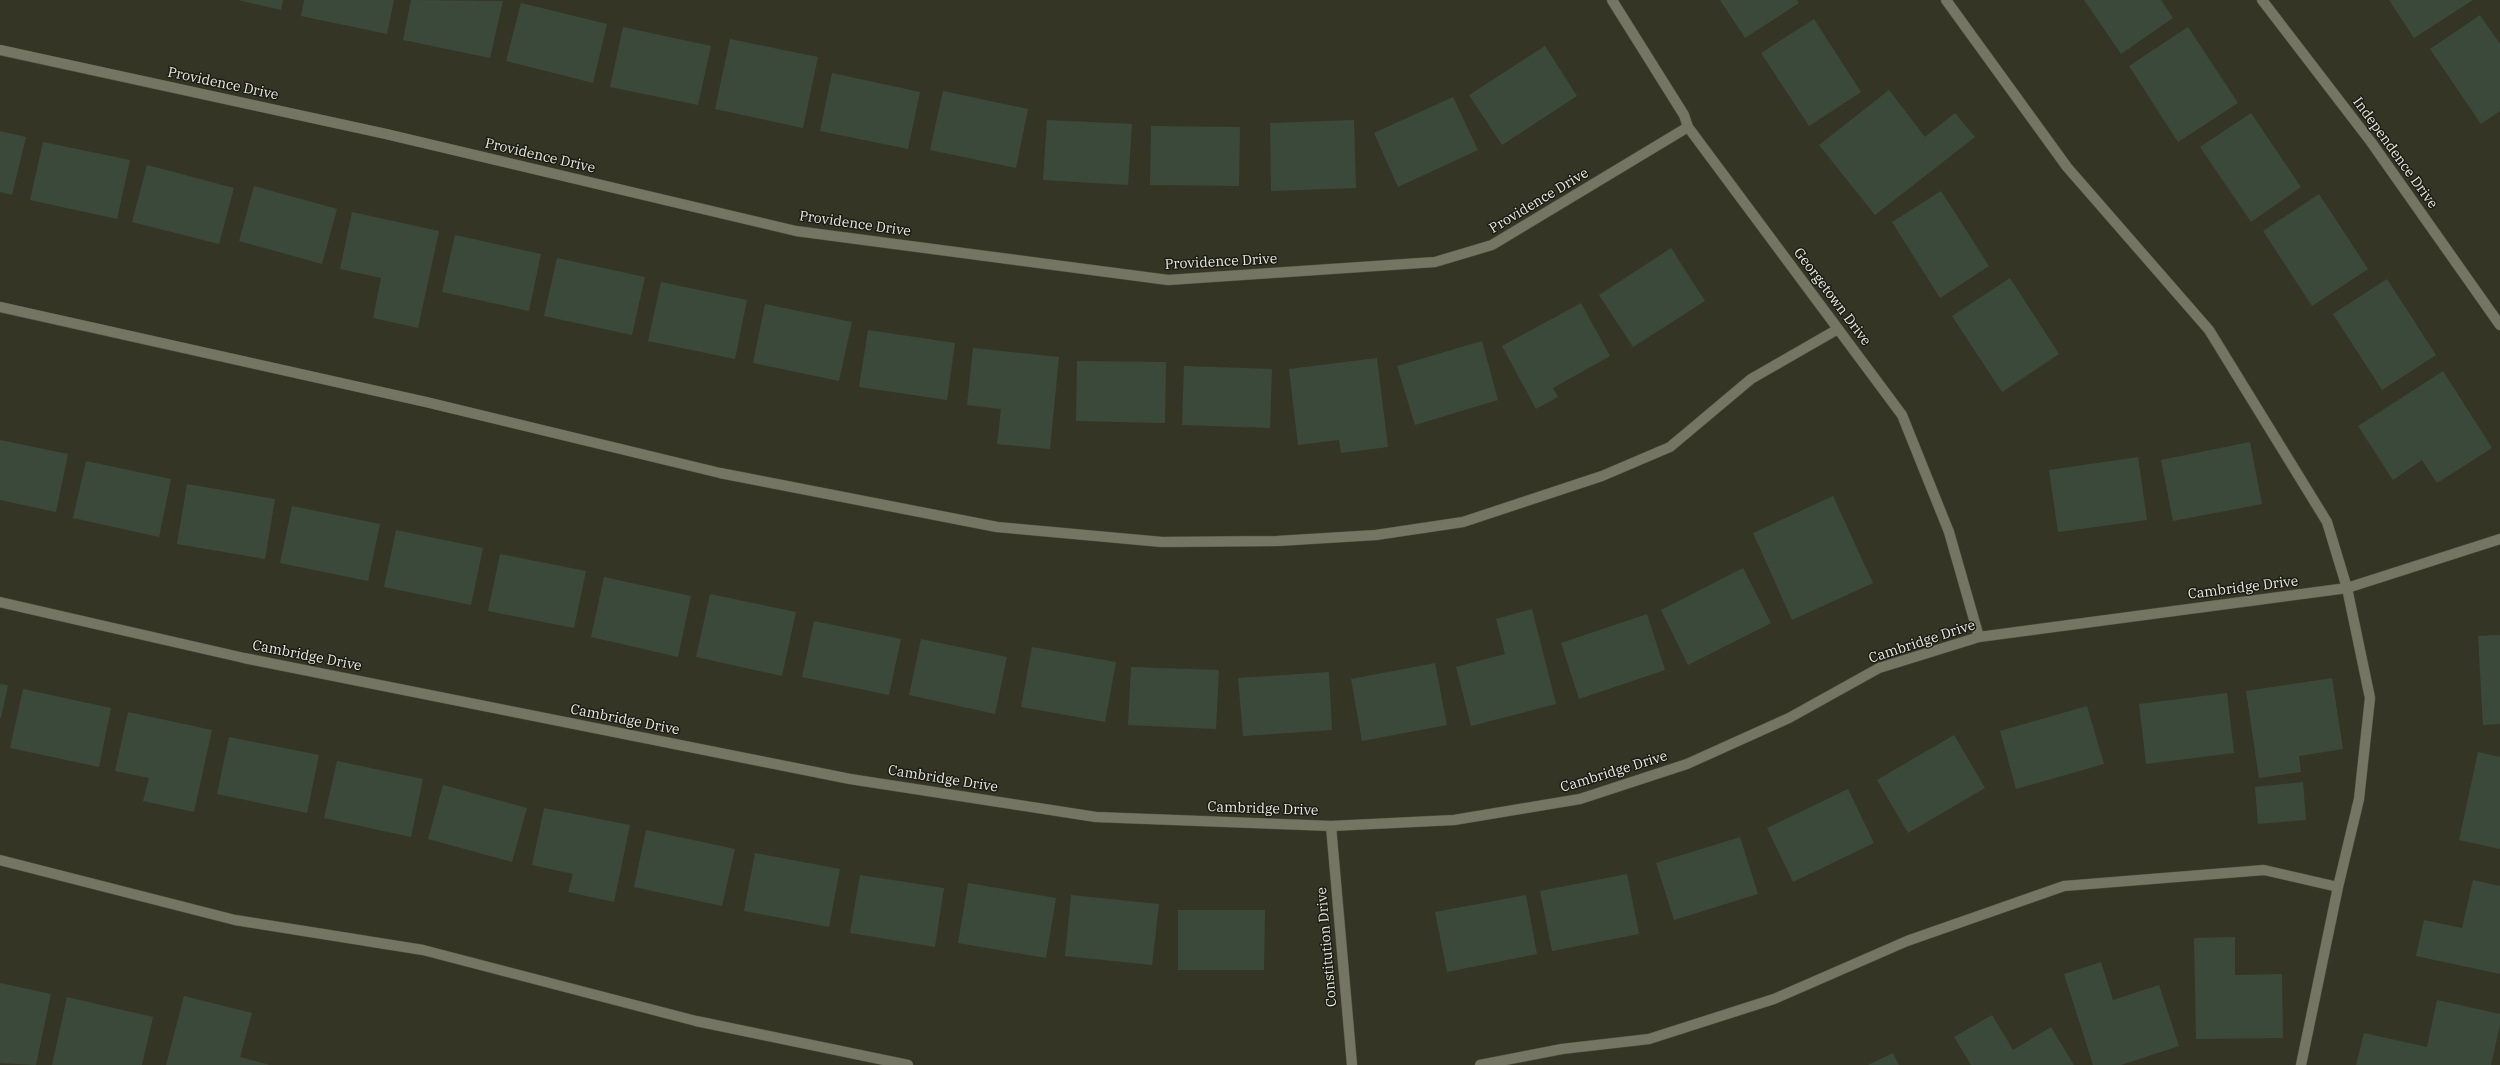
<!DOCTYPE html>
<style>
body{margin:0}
canvas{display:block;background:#343524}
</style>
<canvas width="2500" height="1065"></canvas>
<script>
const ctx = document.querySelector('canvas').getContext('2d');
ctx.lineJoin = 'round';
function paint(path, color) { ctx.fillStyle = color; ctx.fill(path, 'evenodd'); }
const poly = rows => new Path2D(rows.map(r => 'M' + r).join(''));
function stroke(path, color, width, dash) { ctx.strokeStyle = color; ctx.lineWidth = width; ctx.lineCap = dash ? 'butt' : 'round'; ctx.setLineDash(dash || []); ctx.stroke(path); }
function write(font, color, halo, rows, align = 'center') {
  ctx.font = font + ' "IBM Plex Serif",serif'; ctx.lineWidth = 3; ctx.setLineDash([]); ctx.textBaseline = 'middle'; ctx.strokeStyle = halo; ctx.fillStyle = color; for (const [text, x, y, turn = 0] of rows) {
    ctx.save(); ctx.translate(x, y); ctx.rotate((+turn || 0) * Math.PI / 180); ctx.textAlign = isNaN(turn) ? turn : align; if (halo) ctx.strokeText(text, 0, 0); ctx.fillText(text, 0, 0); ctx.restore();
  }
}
paint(poly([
 [238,0,283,0,281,10],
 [304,0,394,0,387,34,301,16],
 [411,0,503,1,490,58,403,40],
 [1720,0,1797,0,1799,3,1745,38],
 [2084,0,2161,0,2173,18,2121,54],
 [2389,0,2473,0,2414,38],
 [521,3,607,24,593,83,506,61],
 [2480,15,2500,44,2500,111,2481,124,2430,49],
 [1814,19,1861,92,1809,126,1761,53],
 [623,27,711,46,698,105,610,87],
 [2188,27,2238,103,2178,142,2129,66],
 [730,39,818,57,803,128,715,109],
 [1545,46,1577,96,1502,145,1469,95],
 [832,73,920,92,908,149,820,131],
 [1889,90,1925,137,1955,113,1975,137,1875,215,1819,145],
 [943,91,1028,109,1016,168,930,150],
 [1453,97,1478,150,1398,187,1374,133],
 [2251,113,2301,187,2251,222,2200,147],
 [1047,120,1132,124,1128,185,1043,180],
 [1354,120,1356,188,1271,191,1270,123],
 [1151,126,1240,127,1239,186,1150,185],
 [0,131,26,137,12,195,0,192],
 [43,142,130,160,117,219,30,200],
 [147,165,234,188,219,244,132,222],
 [254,186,337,209,322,264,239,241],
 [1941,191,1989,266,1940,298,1892,222],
 [2319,194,2368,269,2312,306,2263,231],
 [352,212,439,231,418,328,373,318,381,278,340,269],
 [455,235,541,254,529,311,442,292],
 [1671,248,1705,301,1633,347,1599,295],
 [557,258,645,277,632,335,544,316],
 [2010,278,2059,354,2002,392,1952,316],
 [2387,279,2436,355,2382,390,2333,314],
 [661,282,747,300,735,359,648,341],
 [1581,303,1610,356,1553,388,1558,397,1536,409,1502,346],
 [765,304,852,322,839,381,753,363],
 [868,330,955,343,947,400,859,387],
 [1482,341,1498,400,1415,425,1397,366],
 [973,348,1059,357,1050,449,997,444,1001,409,967,405],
 [1377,358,1388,447,1341,453,1339,440,1298,445,1289,369],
 [1077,361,1166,362,1165,423,1076,421],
 [1184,366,1272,369,1270,428,1182,425],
 [2443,371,2492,448,2437,483,2422,460,2393,480,2358,426],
 [0,440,68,454,56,512,0,500],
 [2250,442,2262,504,2173,521,2161,460],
 [2138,457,2147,520,2058,532,2049,470],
 [86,461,171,479,159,537,73,518],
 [187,484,275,499,265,559,177,544],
 [1833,496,1873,583,1792,620,1753,533],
 [292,506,380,524,368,581,280,563],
 [396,530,483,548,471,605,384,587],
 [500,554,586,571,574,628,488,611],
 [1743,568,1771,623,1688,665,1661,610],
 [604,577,691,596,678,657,591,637],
 [710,594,796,612,782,676,696,657],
 [1532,609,1556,704,1471,726,1456,667,1505,654,1496,619],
 [1647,614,1665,670,1579,699,1561,643],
 [814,621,901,639,889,695,802,677],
 [2500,635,2500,724,2483,725,2478,636],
 [921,639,1007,657,995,714,909,695],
 [1032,647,1116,662,1105,722,1021,707],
 [1435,663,1447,725,1362,741,1351,679],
 [1131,667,1219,670,1216,729,1128,725],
 [1329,672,1332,730,1243,736,1238,678],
 [2332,678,2343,749,2299,756,2301,772,2259,778,2246,691],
 [0,684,8,685,1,718,0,718],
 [23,689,111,708,99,767,10,748],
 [2227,693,2234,753,2146,764,2139,704],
 [2087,706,2104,764,2016,789,2000,731],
 [128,712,212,730,194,812,143,801,149,778,115,771],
 [1954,735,1985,788,1908,833,1877,780],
 [229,737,319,755,307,813,217,794],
 [2478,752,2500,757,2500,849,2459,840],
 [337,761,423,779,411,837,324,818],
 [2303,782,2306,820,2258,824,2255,787],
 [443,785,527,808,512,862,428,839],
 [1848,789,1874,843,1793,882,1767,828],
 [544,808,630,825,614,902,568,892,573,874,532,865],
 [646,830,735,849,722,906,634,887],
 [1740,837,1758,894,1674,920,1656,863],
 [755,853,840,869,829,927,744,911],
 [1627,874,1639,934,1552,951,1540,891],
 [860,875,944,888,935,947,850,933],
 [2473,880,2500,886,2500,974,2416,956,2424,920,2462,928],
 [968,883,1056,898,1046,958,958,943],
 [1071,895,1159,904,1152,965,1065,956],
 [1526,895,1537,954,1447,972,1435,912],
 [1178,910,1265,910,1264,970,1178,970],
 [2235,937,2235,975,2282,974,2283,1038,2196,1039,2194,938],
 [2101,962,2113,1000,2159,985,2179,1046,2121,1065,2093,1065,2064,974],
 [0,983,51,994,36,1065,0,1063],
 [184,996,252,1013,240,1057,270,1065,166,1065],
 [67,997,153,1017,142,1065,52,1065],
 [2437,1000,2500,1014,2500,1025,2491,1065,2356,1065,2364,1033,2427,1047],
 [1992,1015,2013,1050,2051,1027,2074,1065,1971,1065,1954,1037],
 [1893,1053,1899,1065,1868,1065]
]), '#3b493b');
const service = poly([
 [0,307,426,402,720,473,997,527,1162,542,1277,541,1376,535,1463,522,1602,476,1670,447,1751,379,1838,329],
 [0,860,235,920,423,950,696,1021,908,1065],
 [1480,1065,1562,1049,1649,1039,1774,999,1907,941,2064,886,2264,870,2338,887,2359,799,2370,698,2347,588,2327,522,2209,330,2067,167,1946,0],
 [2301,1065,2338,887]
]);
const minor = poly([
 [1612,0,1684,115,1688,127,1902,415,1949,532,1979,637],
 [2262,0,2371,142,2500,325],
 [0,50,386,134,796,231,1168,280,1435,262,1492,245,1688,127],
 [0,602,244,658,850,779,1096,817,1331,826,1454,820,1580,799,1687,764,1789,718,1879,668,1979,637,2347,588,2500,539],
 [1331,826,1352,1065]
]);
stroke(service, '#515243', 11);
stroke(minor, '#515243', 11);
stroke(service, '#747563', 10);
stroke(minor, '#747563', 10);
write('14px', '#e9eae0', '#1b1c14', [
 ["Providence Drive",223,84,12],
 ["Independence Drive",2395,153,54],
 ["Providence Drive",540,156,13],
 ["Providence Drive",1539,201,-31],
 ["Providence Drive",855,224,8],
 ["Providence Drive",1221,262,-3],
 ["Georgetown Drive",1832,297,53],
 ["Cambridge Drive",2243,588,-7],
 ["Cambridge Drive",1922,642,-18],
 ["Cambridge Drive",307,656,11],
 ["Cambridge Drive",625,720,11],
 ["Cambridge Drive",1614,772,-17],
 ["Cambridge Drive",943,779,9],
 ["Cambridge Drive",1263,809,2],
 ["Constitution Drive",1327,947,-95]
]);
</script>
